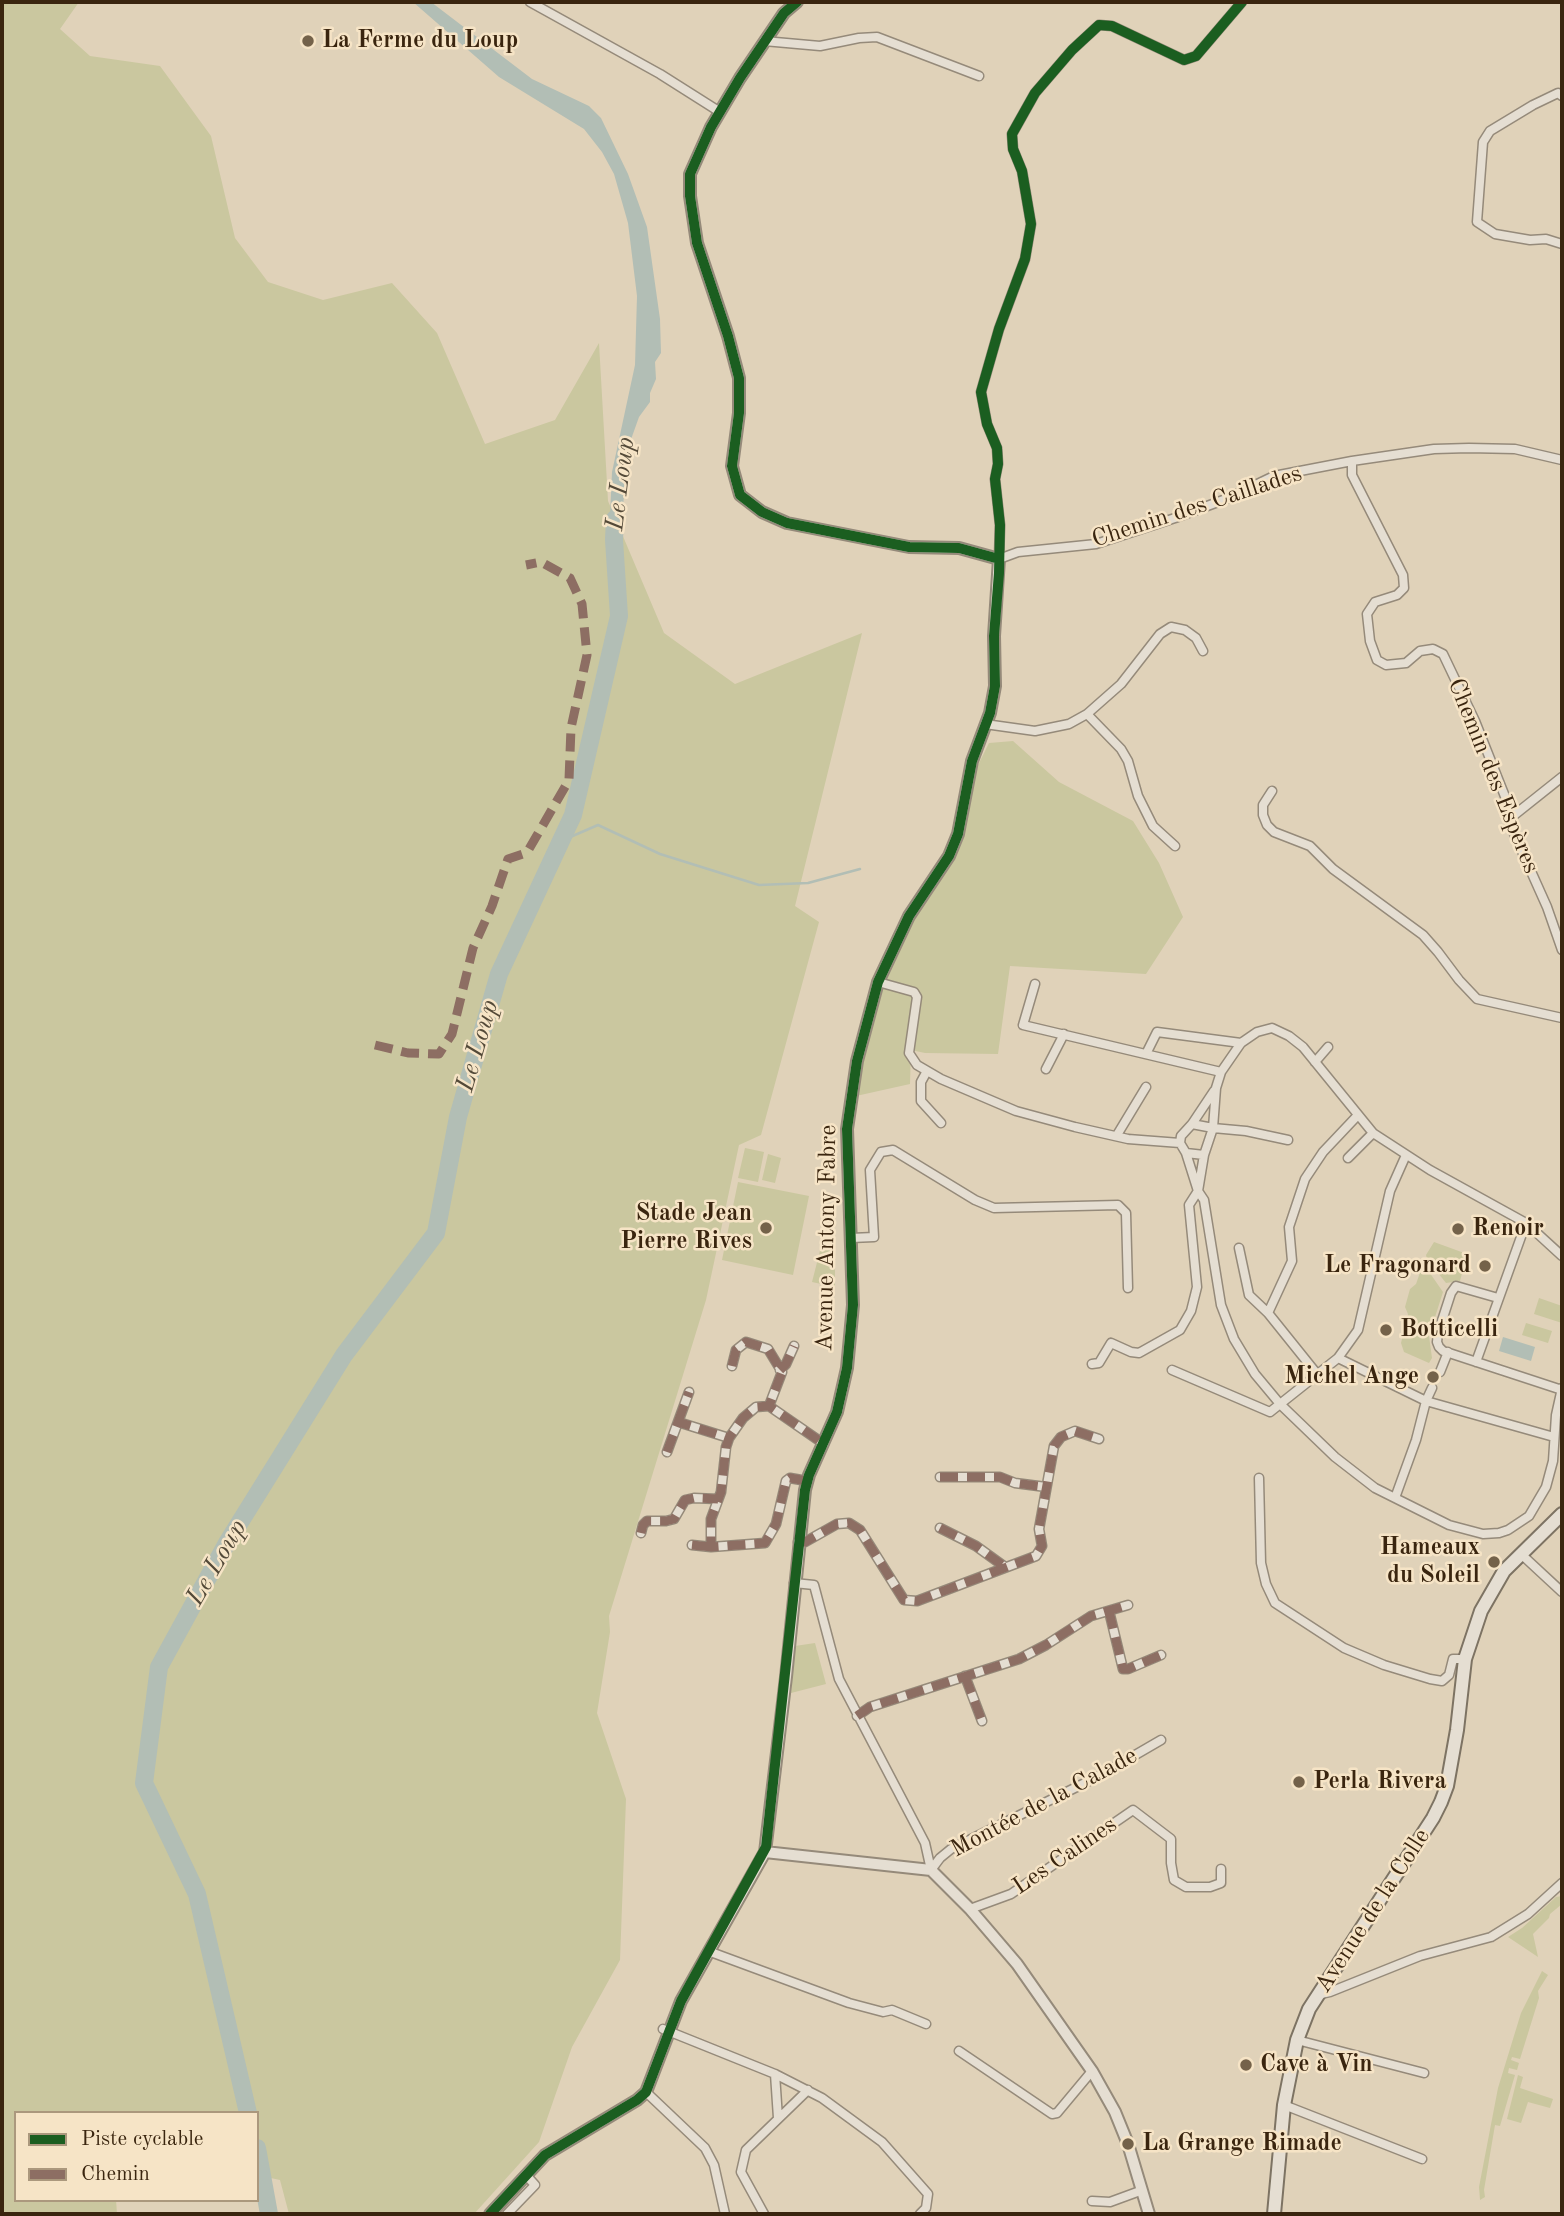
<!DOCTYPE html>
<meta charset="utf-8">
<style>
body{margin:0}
#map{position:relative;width:1564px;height:2216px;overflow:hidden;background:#e0d2b9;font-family:"Old Standard TT",serif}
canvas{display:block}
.frame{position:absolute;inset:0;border:4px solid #3a250f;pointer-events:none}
.legend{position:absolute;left:14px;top:2111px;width:245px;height:91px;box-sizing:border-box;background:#f6e4c6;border:2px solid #ab987d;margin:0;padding:9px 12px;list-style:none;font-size:21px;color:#3a250f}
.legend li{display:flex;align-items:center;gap:14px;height:35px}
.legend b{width:35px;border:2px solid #ab987d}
</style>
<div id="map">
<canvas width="1564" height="2216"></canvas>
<div class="frame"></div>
<ul class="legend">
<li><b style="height:9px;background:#1b5e20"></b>Piste cyclable</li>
<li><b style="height:9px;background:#8d6e63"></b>Chemin</li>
</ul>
</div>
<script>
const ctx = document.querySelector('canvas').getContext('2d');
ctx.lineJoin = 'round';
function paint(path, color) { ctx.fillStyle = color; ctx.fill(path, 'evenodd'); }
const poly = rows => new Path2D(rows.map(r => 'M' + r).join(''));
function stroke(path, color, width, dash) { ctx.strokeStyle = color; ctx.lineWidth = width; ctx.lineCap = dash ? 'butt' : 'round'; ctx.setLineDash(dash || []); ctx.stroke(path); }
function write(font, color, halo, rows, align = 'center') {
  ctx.font = font + ' "Old Standard TT",serif'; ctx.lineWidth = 5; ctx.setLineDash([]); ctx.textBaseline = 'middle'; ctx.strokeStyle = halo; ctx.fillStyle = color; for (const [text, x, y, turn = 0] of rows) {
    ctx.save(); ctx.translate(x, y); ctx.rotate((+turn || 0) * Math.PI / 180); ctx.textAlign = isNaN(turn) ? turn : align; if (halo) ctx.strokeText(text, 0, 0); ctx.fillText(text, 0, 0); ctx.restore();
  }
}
paint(poly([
 [2,2,79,2,60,29,90,56,160,66,211,136,235,238,268,282,323,300,392,283,437,333,485,444,555,420,599,343,608,501,664,633,735,684,862,633,795,906,819,922,761,1135,739,1145,706,1300,609,1616,610,1632,597,1713,626,1799,620,1960,572,2047,539,2142,474,2214,289,2214,280,2180,257,2175,257,2113,16,2113,16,2200,116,2200,117,2214,2,2214],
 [1013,741,1059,782,1133,821,1159,863,1183,917,1146,974,1010,966,998,1054,925,1053,911,1050,910,1084,856,1096,858,1070,875,998,911,903,963,830,975,771,989,743],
 [745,1148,764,1152,758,1182,738,1178],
 [768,1154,781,1158,775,1183,762,1180],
 [738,1182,809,1196,793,1275,722,1260],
 [823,1239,835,1243,835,1287,812,1282],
 [1434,1242,1467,1254,1460,1281,1446,1283,1427,1259,1426,1255],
 [1425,1266,1443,1292,1429,1336,1432,1358,1429,1363,1404,1352,1401,1343,1408,1314,1405,1307,1410,1289,1416,1284,1422,1267],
 [1539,1298,1562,1306,1562,1323,1534,1314],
 [1526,1323,1552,1331,1548,1343,1522,1335],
 [815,1643,826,1684,791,1693,795,1646],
 [1562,1896,1562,1904,1550,1914,1549,1918,1533,1934,1538,1957,1508,1937,1522,1928,1556,1897],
 [1542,1971,1548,1975,1538,1991,1539,1998,1520,2059,1512,2057,1511,2060,1519,2063,1517,2070,1509,2068,1508,2073,1515,2075,1500,2126,1495,2125,1484,2190,1485,2197,1480,2200,1479,2187,1498,2088,1521,2013],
 [1518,2075,1523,2077,1520,2088,1553,2099,1550,2108,1528,2102,1521,2123,1507,2119]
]), '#cac79f');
paint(poly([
 [413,2,431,2,532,79,589,106,601,118,628,174,647,227,660,319,661,353,655,362,656,379,650,393,650,402,639,417,629,445,622,516,617,539,609,540,609,537,612,472,635,365,637,296,628,223,614,174,602,152,584,129,499,77],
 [1503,1337,1535,1347,1531,1361,1499,1351]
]), '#b2beb5');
stroke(poly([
 [561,841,598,825,660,854,759,885,808,883,860,869]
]), '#b2beb5', 2.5);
stroke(poly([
 [248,2113,197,1894,144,1783,159,1667,227,1543,344,1355,436,1233,458,1117,499,974,573,815,619,616,614,540,615,519],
 [257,2148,269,2214]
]), '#b2beb5', 18);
const minor = poly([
 [530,2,660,74,720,112],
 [1242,2,1196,56,1184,60,1112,26,1099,25,1072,50,1035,93,1012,134,1013,149,1022,171,1031,224,1025,259,999,329,981,392,987,424,997,448,998,464,995,479,1000,525,999,559,1018,552,1096,544,1175,518,1226,499,1274,476,1352,461,1434,449,1469,448,1515,449,1562,460],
 [764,41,820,46,859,38,877,37,979,76],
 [1562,96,1558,93,1533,105,1490,131,1483,142,1477,222,1495,234,1530,240,1546,239,1562,244],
 [1352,461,1352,475,1403,575,1404,588,1397,595,1375,602,1367,614,1370,641,1377,660,1386,665,1406,663,1420,651,1433,649,1443,654,1475,721,1506,799,1508,820,1547,907,1562,950],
 [1087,714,1121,749,1128,761,1138,796,1153,826,1175,846],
 [985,724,1035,731,1069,724,1087,714,1121,684,1160,634,1171,627,1185,630,1196,638,1203,651],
 [1272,791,1263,805,1263,815,1267,825,1274,832,1310,846,1333,869,1423,935,1438,952,1459,980,1477,999,1562,1018],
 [1508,820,1562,777],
 [878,982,914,992,917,997,909,1053,917,1065,941,1079,1016,1111,1075,1127,1128,1139,1180,1143],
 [1035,984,1023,1025,1221,1072],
 [1146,1054,1157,1032,1241,1043],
 [1315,1062,1328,1047],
 [1046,1069,1064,1034],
 [927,1071,921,1082,921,1101,941,1123],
 [1192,1124,1213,1128,1204,1155,1186,1153,1180,1143,1181,1136,1192,1124],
 [1192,1124,1214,1091],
 [1117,1135,1146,1087],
 [1288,1140,1246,1131,1213,1128,1216,1088,1221,1072,1241,1043,1257,1032,1272,1028,1289,1036,1303,1047,1373,1133,1430,1170,1526,1223,1562,1256],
 [1186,1153,1198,1191,1204,1200,1221,1305,1234,1339,1255,1374,1280,1404,1335,1457,1375,1488,1449,1525,1483,1534,1499,1533,1508,1530,1529,1516,1546,1487,1553,1461,1556,1415,1562,1388],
 [1406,1155,1390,1191,1358,1330,1338,1358,1426,1401,1554,1437],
 [1348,1158,1373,1133],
 [851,1238,874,1237,870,1170,881,1152,893,1150,975,1200,994,1208,1118,1205,1126,1213,1128,1288],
 [1239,1248,1249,1295,1268,1313,1317,1374],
 [1498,1298,1456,1286,1451,1293,1438,1333,1437,1342,1439,1347,1443,1351,1562,1390],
 [1268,1313,1292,1261,1289,1227,1305,1179,1323,1152,1358,1115],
 [1476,1362,1526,1223],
 [1092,1364,1099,1363,1111,1343,1131,1352,1139,1353,1180,1330,1191,1311,1197,1287,1189,1205,1198,1191,1204,1155],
 [732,1366,736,1350,746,1342,768,1349,782,1372,769,1406],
 [780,1370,786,1364,794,1346],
 [1172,1370,1270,1412,1338,1358],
 [1440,1372,1448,1352],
 [678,1422,689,1392],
 [667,1452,678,1422,729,1438],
 [940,1477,1000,1477,1015,1483,1046,1487],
 [1259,1478,1261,1563,1266,1584,1275,1603,1344,1648,1384,1665,1430,1679,1442,1681,1449,1675,1453,1659,1465,1659],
 [807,1481,790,1478,786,1481,776,1524,765,1543,711,1547,711,1519,721,1492,726,1447,729,1438,743,1418,756,1407,769,1406,824,1444],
 [1395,1498,1416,1440,1426,1401,1432,1388],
 [940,1528,976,1546,1005,1567],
 [641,1533,643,1525,647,1521,666,1521,674,1519,685,1500,694,1498,718,1499],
 [798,1542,805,1542,837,1524,849,1523,860,1530,904,1600,917,1601,1036,1556,1042,1546,1039,1529,1054,1446,1061,1437,1075,1431,1099,1439],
 [692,1545,711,1547],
 [1521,1554,1562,1592],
 [794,1583,814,1585,839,1679,925,1843,931,1870],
 [1109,1611,1123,1669,1128,1669,1161,1655],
 [965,1676,982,1721],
 [857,1716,870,1707,1019,1659,1046,1645,1091,1616,1128,1605],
 [931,1870,940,1858,951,1849,1099,1776,1161,1740],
 [970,1909,1011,1894,1133,1810,1171,1839,1171,1863,1174,1880,1186,1887,1210,1887,1221,1883,1221,1869],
 [708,1951,849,2003,883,2012,892,2010,926,2024],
 [1317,1995,1330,1992,1420,1956,1491,1937,1528,1914,1562,1883],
 [663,2029,775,2074,822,2098,882,2142,928,2194,926,2208,920,2214],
 [1297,2040,1424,2073],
 [959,2051,1052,2114,1057,2113,1092,2071],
 [775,2074,778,2118],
 [646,2092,705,2148,714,2165,725,2214],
 [1284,2105,1422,2159],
 [1092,2201,1110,2202,1140,2191],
 [507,2214,535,2185,526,2175],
 [764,2214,741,2172,746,2150,808,2090]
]);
const tertiary = poly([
 [765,1852,931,1870,970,1909,1017,1964,1092,2071,1115,2112,1128,2144,1149,2214],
 [490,2214,545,2155,637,2100,646,2092,681,2001,765,1852,786,1677,805,1490,809,1475,837,1412,847,1368,853,1305,847,1129,857,1061,878,982,909,916,949,856,958,834,972,761,990,713,995,686,994,636,999,559,959,548,909,547,787,523,762,512,740,495,732,466,739,413,739,378,728,336,697,243,690,196,690,174,711,127,740,78,784,13,797,2]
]);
const secondary = poly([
 [1274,2214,1284,2105,1297,2040,1309,2009,1433,1818,1441,1802,1447,1786,1457,1730,1465,1659,1481,1611,1504,1571,1562,1514]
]);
stroke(minor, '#958a7a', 11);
stroke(tertiary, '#958a7a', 14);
stroke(secondary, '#7d7363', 16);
stroke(minor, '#e5ded2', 8);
stroke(tertiary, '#e5ded2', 10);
stroke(secondary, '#e5ded2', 12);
stroke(poly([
 [375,1045,408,1053,439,1054,452,1034,473,948,492,906,508,859,523,854,529,849,569,780,571,728,587,655,582,604,570,578,541,562,526,565],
 [732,1366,736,1350,746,1342,768,1349,782,1372,769,1406],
 [780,1370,786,1364,794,1346],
 [678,1422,689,1392],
 [667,1452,678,1422,729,1438],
 [940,1477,1000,1477,1015,1483,1046,1487],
 [807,1481,790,1478,786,1481,776,1524,765,1543,711,1547,711,1519,721,1492,726,1447,729,1438,743,1418,756,1407,769,1406,824,1444],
 [940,1528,976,1546,1005,1567],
 [641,1533,643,1525,647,1521,666,1521,674,1519,685,1500,694,1498,718,1499],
 [798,1542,805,1542,837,1524,849,1523,860,1530,904,1600,917,1601,1036,1556,1042,1546,1039,1529,1054,1446,1061,1437,1075,1431,1099,1439],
 [692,1545,711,1547],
 [1109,1611,1123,1669,1128,1669,1161,1655],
 [965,1676,982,1721],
 [857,1716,870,1707,1019,1659,1046,1645,1091,1616,1128,1605]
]), '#8d6e63', 9, [18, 9]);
stroke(poly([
 [797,2,784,13,740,78,711,127,690,174,690,196,697,243,728,336,739,378,739,413,732,466,740,495,762,512,787,523,909,547,959,548,999,559],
 [490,2214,545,2155,637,2100,646,2092,681,2001,766,1847,805,1490,809,1475,837,1412,847,1368,853,1305,847,1129,857,1061,878,982,909,916,949,856,958,834,972,761,990,713,995,686,994,636,999,573,1000,525,995,479,998,464,997,448,987,424,981,392,999,329,1025,259,1031,224,1022,171,1013,149,1012,134,1035,93,1072,50,1099,25,1112,26,1184,60,1196,56,1242,2]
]), '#1b5e20', 10);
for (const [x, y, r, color] of [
 [308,41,7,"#74624a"],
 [766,1228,7,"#74624a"],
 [1458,1229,7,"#74624a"],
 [1485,1266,7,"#74624a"],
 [1386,1330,7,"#74624a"],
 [1433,1377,7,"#74624a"],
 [1494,1562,7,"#74624a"],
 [1299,1782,7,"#74624a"],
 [1246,2065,7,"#74624a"],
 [1128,2144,7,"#74624a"]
]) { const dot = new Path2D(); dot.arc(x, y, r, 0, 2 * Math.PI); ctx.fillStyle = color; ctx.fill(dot); stroke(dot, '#f6e4c6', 2.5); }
write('bold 24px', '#3a250f', '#f6e4c6', [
 ["La Ferme du Loup",322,41],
 ["Stade Jean",752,1214,"right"],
 ["Pierre Rives",752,1242,"right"],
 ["Renoir",1472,1229],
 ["Le Fragonard",1471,1266,"right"],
 ["Botticelli",1400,1330],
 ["Michel Ange",1419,1377,"right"],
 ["Hameaux",1480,1548,"right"],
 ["du Soleil",1480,1576,"right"],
 ["Perla Rivera",1313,1782],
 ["Cave à Vin",1260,2065],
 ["La Grange Rimade",1142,2144]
], 'left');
write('24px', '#3a250f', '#f6e4c6', [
 ["Chemin des Caillades",1197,507,-18],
 ["Chemin des Espères",1493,776,68],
 ["Avenue Antony Fabre",827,1238,-89],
 ["Montée de la Calade",1044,1803,-28],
 ["Les Calines",1065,1856,-34],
 ["Avenue de la Colle",1373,1911,-57]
]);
write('italic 26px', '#534938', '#f6e4c6', [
 ["Le Loup",621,484,-83],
 ["Le Loup",478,1046,-74],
 ["Le Loup",217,1563,-60]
]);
</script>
